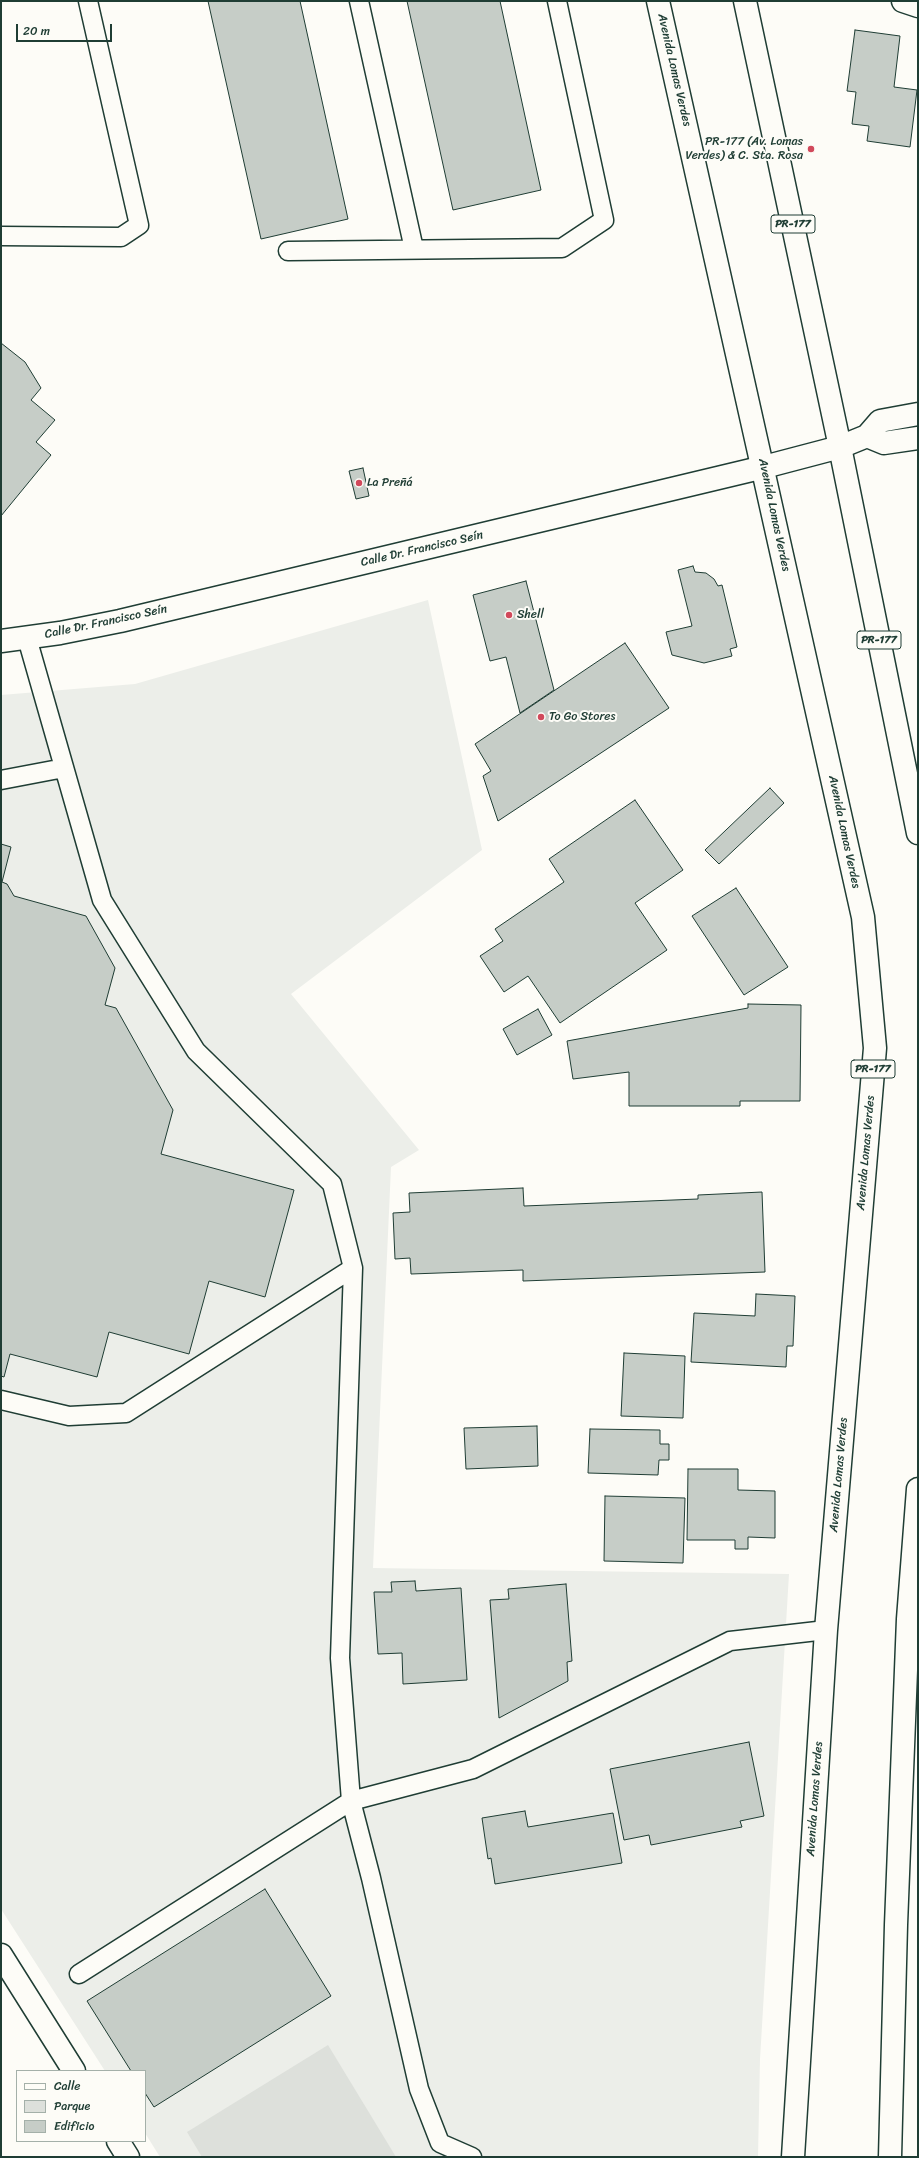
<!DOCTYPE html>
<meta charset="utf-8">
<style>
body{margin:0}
#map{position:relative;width:919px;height:2158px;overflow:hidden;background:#fdfcf7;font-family:Sriracha,sans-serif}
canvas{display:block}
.frame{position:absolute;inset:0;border:2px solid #1f3d34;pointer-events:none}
.legend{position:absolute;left:16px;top:2070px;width:130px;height:72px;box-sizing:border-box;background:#fdfcf7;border:1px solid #a4b0a9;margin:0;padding:5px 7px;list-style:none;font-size:12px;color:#1f3d34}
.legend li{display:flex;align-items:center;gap:8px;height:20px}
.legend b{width:20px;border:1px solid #a4b0a9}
.scale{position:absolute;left:16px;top:24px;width:96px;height:18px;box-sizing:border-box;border:2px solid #1f3d34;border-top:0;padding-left:5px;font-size:12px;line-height:14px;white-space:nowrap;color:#1f3d34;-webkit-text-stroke:3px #fdfcf7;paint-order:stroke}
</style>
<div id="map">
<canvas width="919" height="2158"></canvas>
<div class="frame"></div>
<ul class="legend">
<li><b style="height:5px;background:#fdfcf7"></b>Calle</li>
<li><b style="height:11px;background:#dde0db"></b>Parque</li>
<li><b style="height:11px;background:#c6cdc7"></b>Edificio</li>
</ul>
<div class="scale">20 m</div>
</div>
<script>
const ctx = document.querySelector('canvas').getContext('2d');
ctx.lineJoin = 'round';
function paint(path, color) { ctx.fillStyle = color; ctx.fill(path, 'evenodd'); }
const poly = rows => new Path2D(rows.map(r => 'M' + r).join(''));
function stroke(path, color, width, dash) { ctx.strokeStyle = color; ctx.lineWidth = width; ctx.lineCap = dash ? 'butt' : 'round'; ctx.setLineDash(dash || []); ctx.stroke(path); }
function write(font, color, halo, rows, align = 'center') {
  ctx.font = font + ' Sriracha,sans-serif'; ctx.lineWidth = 4; ctx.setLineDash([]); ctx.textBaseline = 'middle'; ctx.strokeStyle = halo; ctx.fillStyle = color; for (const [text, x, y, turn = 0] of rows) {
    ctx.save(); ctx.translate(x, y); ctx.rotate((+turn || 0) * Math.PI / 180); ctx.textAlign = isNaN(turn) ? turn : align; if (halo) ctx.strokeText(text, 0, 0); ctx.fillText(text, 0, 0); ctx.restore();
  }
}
paint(poly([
 [428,600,482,850,291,994,419,1150,391,1167,373,1568,789,1574,760,2059,758,2157,160,2157,145,2133,145,2071,105,2071,1,1909,1,695,135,684]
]), '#eceee9');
paint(poly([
 [328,2045,396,2157,202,2157,187,2132]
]), '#dde0db');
const building = poly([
 [208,1,300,1,348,219,261,239,208,1],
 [407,1,500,1,541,190,453,210,407,1],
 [855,30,900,36,894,87,917,90,910,147,867,141,869,126,852,124,856,92,847,91,855,30],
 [1,343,25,362,41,388,31,400,55,420,36,442,51,455,1,516,1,343],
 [363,468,369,496,356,499,349,471,363,468],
 [693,566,695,572,706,573,714,579,718,586,722,585,737,647,730,649,732,656,704,663,672,655,666,632,692,626,678,570,693,566],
 [526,581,554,690,520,713,506,657,490,661,473,595,526,581],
 [625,643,669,708,498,821,483,776,491,771,475,744,625,643],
 [770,788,784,803,719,864,705,850,770,788],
 [635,800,683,870,635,903,667,950,560,1023,528,976,504,992,480,956,503,941,495,929,564,882,549,859,635,800],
 [1,844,11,847,2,882,7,884,14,896,86,916,115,968,105,1005,116,1008,173,1110,161,1154,294,1190,265,1297,209,1281,189,1354,109,1332,97,1377,10,1354,4,1377,1,1376,1,844],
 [736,888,788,967,744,995,692,916,736,888],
 [748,1004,801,1005,800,1101,740,1101,740,1106,629,1106,629,1072,573,1079,567,1041,748,1008,748,1004],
 [538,1009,552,1035,517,1055,503,1029,538,1009],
 [523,1188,524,1206,698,1199,698,1195,762,1192,765,1272,523,1281,523,1270,411,1274,410,1258,395,1259,393,1213,410,1212,409,1193,523,1188],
 [756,1294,795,1296,793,1346,787,1346,786,1367,691,1362,694,1313,755,1316,756,1294],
 [624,1353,685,1356,683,1418,621,1416,624,1353],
 [537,1426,538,1466,466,1469,464,1428,537,1426],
 [590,1429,660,1430,660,1444,669,1444,669,1460,659,1460,658,1475,588,1473,590,1429],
 [688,1469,738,1469,738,1490,775,1491,775,1538,748,1537,748,1549,735,1549,735,1540,687,1540,688,1469],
 [605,1496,685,1498,683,1563,604,1561,605,1496],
 [415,1581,416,1591,461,1588,467,1680,403,1684,402,1653,378,1654,374,1592,392,1592,391,1582,415,1581],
 [566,1584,572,1661,567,1662,568,1681,499,1718,490,1600,509,1599,508,1589,566,1584],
 [749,1742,764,1816,740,1821,742,1827,651,1845,649,1835,624,1840,610,1769,749,1742],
 [525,1811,528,1827,613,1813,622,1863,495,1884,491,1858,488,1859,482,1818,525,1811],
 [265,1889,331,1996,154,2107,145,2093,145,2071,131,2071,87,2001,265,1889]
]);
paint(building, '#c6cdc7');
stroke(building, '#1f3d34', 1);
const lane = poly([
 [359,1,414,249],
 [1,236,121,237,139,225,88,1],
 [288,251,562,248,604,220,557,1],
 [27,638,102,900,196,1051,332,1184,353,1268,340,1658,351,1801,371,1878,419,2089,440,2143,472,2157],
 [1,780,64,768],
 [1,1400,69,1416,126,1413,353,1268],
 [79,1974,351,1801,473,1769,730,1641,826,1630]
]);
const street = poly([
 [903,1,918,6],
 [867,436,884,443,918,438],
 [1,641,60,633,120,621,764,467,840,447,867,436,880,421,918,414]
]);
const primary = poly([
 [658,1,863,917,875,1048,826,1630,793,2157],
 [745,1,840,447,918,833],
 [890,2157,896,1925,908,1619,918,1489]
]);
const highway = poly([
 [1,1955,74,2071],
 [118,2141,128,2157]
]);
stroke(lane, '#1f3d34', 21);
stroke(street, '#1f3d34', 25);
stroke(primary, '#1f3d34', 25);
stroke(highway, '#1f3d34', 25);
stroke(lane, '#fdfcf7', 18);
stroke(street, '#fdfcf7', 22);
stroke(primary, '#fdfcf7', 22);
stroke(highway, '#fdfcf7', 22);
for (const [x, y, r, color] of [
 [811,149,4,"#d1495b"],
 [359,483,4,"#d1495b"],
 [509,615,4,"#d1495b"],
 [541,717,4,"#d1495b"]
]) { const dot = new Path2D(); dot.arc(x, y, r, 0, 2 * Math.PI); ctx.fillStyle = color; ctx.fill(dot); stroke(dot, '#fdfcf7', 1.5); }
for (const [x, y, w] of [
 [793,224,44],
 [879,640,44],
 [873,1069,44]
]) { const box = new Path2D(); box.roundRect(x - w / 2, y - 9, w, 18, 3); ctx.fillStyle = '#fdfcf7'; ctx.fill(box); stroke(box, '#1f3d34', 1); }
write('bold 11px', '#1f3d34', null, [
 ["PR-177",793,224],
 ["PR-177",879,640],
 ["PR-177",873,1069]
]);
write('12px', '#1f3d34', '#fdfcf7', [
 ["Avenida Lomas Verdes",674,70,77],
 ["Avenida Lomas Verdes",774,515,78],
 ["Calle Dr. Francisco Seín",422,549,-13],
 ["Calle Dr. Francisco Seín",106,622,-12],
 ["Avenida Lomas Verdes",844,832,78],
 ["Avenida Lomas Verdes",866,1153,-85],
 ["Avenida Lomas Verdes",839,1475,-85],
 ["Avenida Lomas Verdes",815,1799,-86]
]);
write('12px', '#1f3d34', '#fdfcf7', [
 ["PR-177 (Av. Lomas",803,142,"right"],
 ["Verdes) & C. Sta. Rosa",803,156,"right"],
 ["La Preñá",367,483],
 ["Shell",517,615],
 ["To Go Stores",549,717]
], 'left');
</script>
